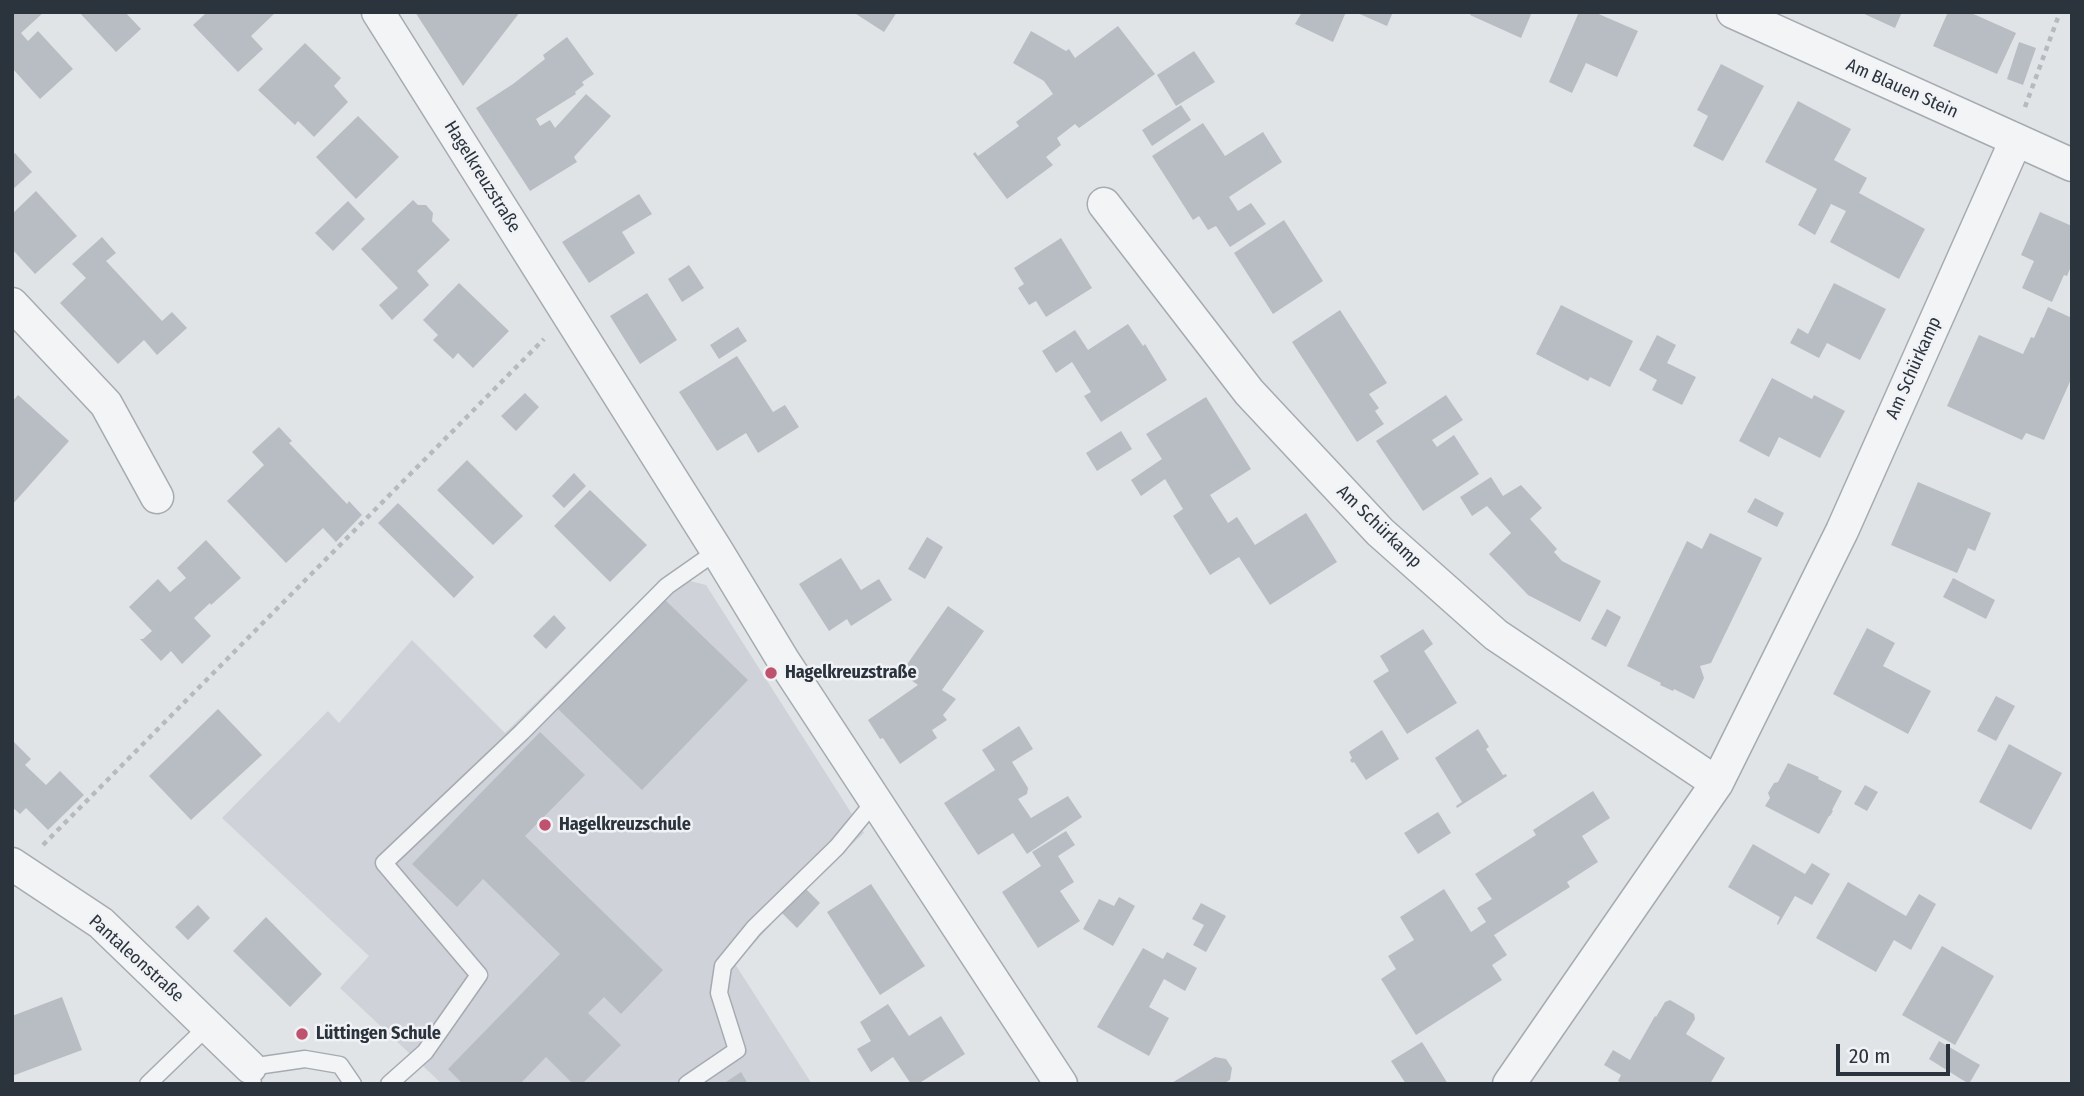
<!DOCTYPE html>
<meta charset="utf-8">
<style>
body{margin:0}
#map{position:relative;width:2084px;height:1096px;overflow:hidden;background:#e0e4e7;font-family:"Fira Sans Condensed",sans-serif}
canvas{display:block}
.frame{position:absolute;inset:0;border:14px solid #2b333d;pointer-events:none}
.scale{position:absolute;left:1836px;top:1044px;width:114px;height:32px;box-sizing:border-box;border:4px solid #2b333d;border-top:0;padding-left:9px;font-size:21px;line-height:24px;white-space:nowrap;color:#2b333d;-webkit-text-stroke:5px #f0f2f5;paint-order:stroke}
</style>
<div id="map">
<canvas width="2084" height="1096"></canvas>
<div class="frame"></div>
<div class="scale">20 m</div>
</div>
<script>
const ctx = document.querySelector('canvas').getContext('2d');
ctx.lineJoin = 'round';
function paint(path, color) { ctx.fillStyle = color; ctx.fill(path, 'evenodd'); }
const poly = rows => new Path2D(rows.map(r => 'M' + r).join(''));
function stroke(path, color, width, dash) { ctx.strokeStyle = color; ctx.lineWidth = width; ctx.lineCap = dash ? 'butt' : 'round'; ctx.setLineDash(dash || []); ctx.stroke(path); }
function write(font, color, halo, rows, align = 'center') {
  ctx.font = font + ' "Fira Sans Condensed",sans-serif'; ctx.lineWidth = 5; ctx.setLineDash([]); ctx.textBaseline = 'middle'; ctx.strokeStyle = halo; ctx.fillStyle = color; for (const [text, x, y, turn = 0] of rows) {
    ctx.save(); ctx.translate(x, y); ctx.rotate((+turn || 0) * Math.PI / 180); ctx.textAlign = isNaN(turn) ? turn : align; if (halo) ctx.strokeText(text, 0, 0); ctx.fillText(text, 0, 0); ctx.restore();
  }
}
paint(poly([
 [666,575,706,585,864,833,805,888,735,964,812,1084,442,1084,340,988,369,956,222,818,328,711,339,723,412,640,505,733]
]), '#cfd3d9');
paint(poly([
 [12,12,44,12,21,33,28,41,38,31,73,69,40,99,12,68],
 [79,12,125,12,141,29,116,52],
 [203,12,276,12,251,36,263,49,238,72,193,25,205,14],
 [415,12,520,12,463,86],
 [853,12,897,12,884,32],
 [1302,12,1346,12,1333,42,1295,24],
 [1355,12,1393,12,1387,26],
 [1471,12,1532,12,1521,38,1470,15],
 [1579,12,1594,12,1638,31,1617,77,1586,63,1572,93,1549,82],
 [1860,12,1902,12,1895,28],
 [1948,12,1969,12,2016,33,1997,74,1933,46],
 [1118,26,1155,74,1079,128,1075,124,1057,138,1061,145,1046,157,1053,165,1007,199,973,154,975,152,978,156,1019,126,1016,122,1053,94,1044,81,1013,63,1031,31,1066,51,1069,49,1075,58],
 [567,37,594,74,582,82,584,85,575,92,576,94,536,119,540,126,550,120,555,128,586,94,611,116,574,157,577,162,530,191,476,108,513,84,545,59,543,55],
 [2019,42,2036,48,2023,85,2007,79],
 [305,43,341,78,334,86,348,102,314,137,298,121,295,125,258,90],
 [1194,51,1215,82,1176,106,1157,75],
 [1721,64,1764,86,1723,161,1693,146,1708,116,1697,110],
 [1798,101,1851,129,1834,160,1867,178,1859,193,1925,229,1899,279,1830,242,1846,211,1831,204,1815,235,1798,225,1817,189,1765,162],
 [1181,105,1191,120,1152,146,1142,130],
 [358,116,399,157,356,199,316,157],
 [1203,123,1225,156,1263,132,1282,162,1229,197,1238,211,1251,203,1266,224,1230,247,1216,226,1208,230,1199,216,1193,220,1152,156],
 [15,153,32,172,12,190,12,155],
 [36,191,77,236,35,274,12,249,12,214],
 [639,194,652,214,622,232,635,253,589,283,562,242],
 [413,200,418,205,426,205,433,213,432,221,450,240,417,271,429,285,392,320,379,305,398,288,361,249],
 [348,201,365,219,333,251,315,233],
 [2040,212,2072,226,2072,264,2067,276,2064,275,2052,302,2022,288,2034,261,2021,255],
 [1284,220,1323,281,1273,314,1234,253],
 [102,237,116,253,106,261,162,321,172,312,187,328,157,355,144,340,118,364,60,303,86,278,72,264],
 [1061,238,1092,288,1046,317,1036,301,1029,305,1018,288,1024,284,1014,268],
 [689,265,704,288,682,302,668,279],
 [459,283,509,331,473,368,458,353,453,359,433,340,438,335,423,320],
 [1834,283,1886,309,1860,360,1827,343,1819,358,1790,343,1798,328,1808,334],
 [647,293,677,340,640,364,610,316],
 [1561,305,1633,341,1610,387,1590,377,1588,381,1536,354],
 [2048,307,2072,318,2072,377,2044,440,2026,433,2022,440,1947,406,1979,335,2023,354,2031,337,2034,338],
 [1340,310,1387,383,1369,394,1379,408,1375,411,1384,424,1357,442,1292,342],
 [1128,324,1143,346,1145,344,1167,380,1101,422,1084,396,1091,392,1072,362,1056,373,1042,351,1075,330,1088,350],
 [738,327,747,341,719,359,710,345],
 [1657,335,1676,345,1667,363,1696,377,1682,405,1652,390,1657,380,1639,370],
 [737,356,773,412,785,405,799,427,758,453,746,433,717,451,679,392],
 [1772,378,1812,399,1814,395,1845,411,1820,458,1779,437,1769,457,1739,441],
 [525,393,539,407,516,431,501,416],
 [18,395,69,441,12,505,12,402],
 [1446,395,1463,420,1432,440,1437,447,1454,435,1479,474,1423,511,1376,441],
 [1206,397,1251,469,1210,495,1228,523,1237,517,1255,545,1306,513,1337,562,1270,605,1239,557,1210,575,1173,516,1183,509,1165,479,1141,496,1131,480,1162,459,1146,434],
 [279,427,292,441,289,443,347,504,349,501,362,515,336,542,323,528,286,563,227,501,264,465,252,452],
 [1121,431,1132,449,1097,471,1086,453],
 [467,460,523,516,493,545,437,490],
 [574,473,586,486,564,508,552,496],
 [1491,477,1503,496,1521,485,1542,508,1530,519,1557,549,1554,552,1562,561,1601,581,1580,622,1528,595,1489,554,1511,533,1487,506,1472,516,1460,497],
 [1918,482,1991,513,1975,551,1968,548,1957,573,1891,545],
 [590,490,647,545,610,582,554,526],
 [1755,498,1784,513,1777,527,1747,512],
 [398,503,474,577,454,598,378,523],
 [1710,533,1762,558,1711,663,1700,666,1704,678,1694,699,1674,689,1673,691,1660,685,1661,683,1627,666,1687,541,1702,549],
 [927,537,943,547,925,579,908,569],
 [206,540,241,578,211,605,210,603,194,618,211,636,182,664,171,651,161,661,140,639,143,639,152,631,129,607,158,579,170,592,186,578,177,568],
 [841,558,861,590,879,579,892,600,851,626,847,619,829,631,799,584],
 [1953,578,1995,600,1986,619,1943,597],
 [663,598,748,680,642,790,557,708],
 [948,606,984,631,942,690,956,699,943,715,947,720,932,730,937,738,900,764,883,738,880,739,868,720,918,685,901,673],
 [1607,609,1621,617,1606,647,1591,639],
 [554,615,566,628,546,649,533,636],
 [1867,628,1895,643,1883,666,1931,691,1908,734,1833,694],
 [1423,629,1433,644,1424,651,1457,703,1407,734,1373,681,1389,671,1380,656],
 [1996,696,2015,706,1996,741,1977,731],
 [218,709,262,755,191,820,149,776],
 [1019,726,1033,749,1012,762,1028,788,1027,794,1018,799,1031,818,1068,796,1082,817,1027,854,1013,833,978,855,944,803,995,770,982,750],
 [1478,729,1489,747,1486,749,1503,775,1506,774,1507,776,1457,808,1456,806,1462,802,1435,758],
 [1382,730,1399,759,1366,780,1354,762,1352,763,1350,760,1352,758,1349,752],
 [540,732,585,775,525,836,663,970,621,1014,604,997,588,1013,621,1045,582,1084,573,1084,546,1057,520,1084,463,1084,448,1069,560,954,483,879,457,907,412,864],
 [12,740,31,759,25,765,46,785,60,771,84,795,48,830,26,808,20,814,12,807],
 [2009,744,2062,773,2031,830,1979,802],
 [1788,763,1819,777,1818,779,1842,791,1832,810,1833,811,1830,816,1829,816,1819,834,1765,806,1770,798,1768,793,1774,783,1778,782],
 [1865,785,1878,792,1867,811,1854,804],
 [1593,791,1610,818,1582,836,1598,862,1567,882,1570,887,1494,935,1507,955,1492,965,1502,980,1416,1035,1381,979,1396,969,1388,956,1414,940,1400,917,1444,889,1471,932,1486,922,1477,908,1492,899,1475,874,1536,835,1533,830],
 [1438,812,1451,833,1418,854,1404,833],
 [1066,831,1075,845,1058,856,1074,882,1060,891,1080,921,1038,948,1002,892,1041,866,1032,852],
 [1753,844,1805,874,1812,863,1830,874,1812,905,1795,896,1778,925,1777,924,1780,917,1728,887],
 [1848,882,1906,916,1919,894,1936,904,1911,950,1894,940,1876,972,1816,938],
 [871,884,925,966,880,995,827,912],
 [805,888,820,903,797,928,782,913],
 [1119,897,1135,906,1113,946,1083,929,1099,899,1114,906],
 [1201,903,1226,916,1206,952,1193,945,1204,925,1192,919],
 [198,905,210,918,188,940,175,927],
 [266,917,322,974,290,1007,233,951],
 [1942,946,1994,976,1955,1045,1902,1015],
 [1143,948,1163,959,1167,952,1197,968,1185,991,1164,979,1149,1007,1169,1018,1149,1056,1097,1027],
 [62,997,82,1050,12,1076,12,1016],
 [1670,1000,1694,1014,1695,1019,1686,1034,1725,1058,1710,1084,1692,1082,1691,1084,1623,1084,1618,1081,1621,1075,1604,1065,1613,1050,1630,1060,1655,1016,1656,1017,1665,1002],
 [888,1004,909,1036,941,1016,965,1054,918,1084,911,1084,893,1057,871,1072,857,1049,871,1041,860,1022],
 [1939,1041,1980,1065,1969,1084,1929,1059],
 [1422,1042,1448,1084,1406,1084,1391,1061],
 [1215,1057,1226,1059,1232,1068,1230,1080,1223,1084,1170,1084],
 [741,1072,748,1084,723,1084]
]), '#b8bdc4');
const lane = poly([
 [148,1084,208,1026],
 [253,1084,250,1067,305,1059,340,1065,353,1084],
 [389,1084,425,1052,479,975,384,863,522,732,667,586,717,551],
 [687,1084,737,1050,719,993,723,966,754,928,837,847,875,801]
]);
const street = poly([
 [378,12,717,551,783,660,1061,1084],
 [1733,12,2072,165],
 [1104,204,1249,392,1380,532,1496,635,1717,783],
 [12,304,106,404,157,497],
 [12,864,101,923,250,1067],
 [1509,1084,1717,783,1842,531,2016,140]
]);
stroke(lane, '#a6abb1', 19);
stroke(street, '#a6abb1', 35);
stroke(poly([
 [2025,107,2060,12],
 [43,845,544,339]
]), '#b6babe', 4.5, [5, 5]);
stroke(lane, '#f2f4f6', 16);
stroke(street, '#f2f4f6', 32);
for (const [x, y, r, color] of [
 [771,673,7,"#bf536d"],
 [545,825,7,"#bf536d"],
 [302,1034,7,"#bf536d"]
]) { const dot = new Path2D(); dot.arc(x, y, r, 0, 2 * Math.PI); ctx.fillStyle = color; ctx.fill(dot); stroke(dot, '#f0f2f5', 2.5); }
write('18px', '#2b333d', '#f0f2f5', [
 ["Am Blauen Stein",1902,89,24],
 ["Hagelkreuzstraße",482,177,58],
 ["Am Schürkamp",1914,368,-66],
 ["Am Schürkamp",1379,527,44],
 ["Pantaleonstraße",136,959,42]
]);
write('bold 18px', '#2b333d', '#f0f2f5', [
 ["Hagelkreuzstraße",785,673],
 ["Hagelkreuzschule",559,825],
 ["Lüttingen Schule",316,1034]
], 'left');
</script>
